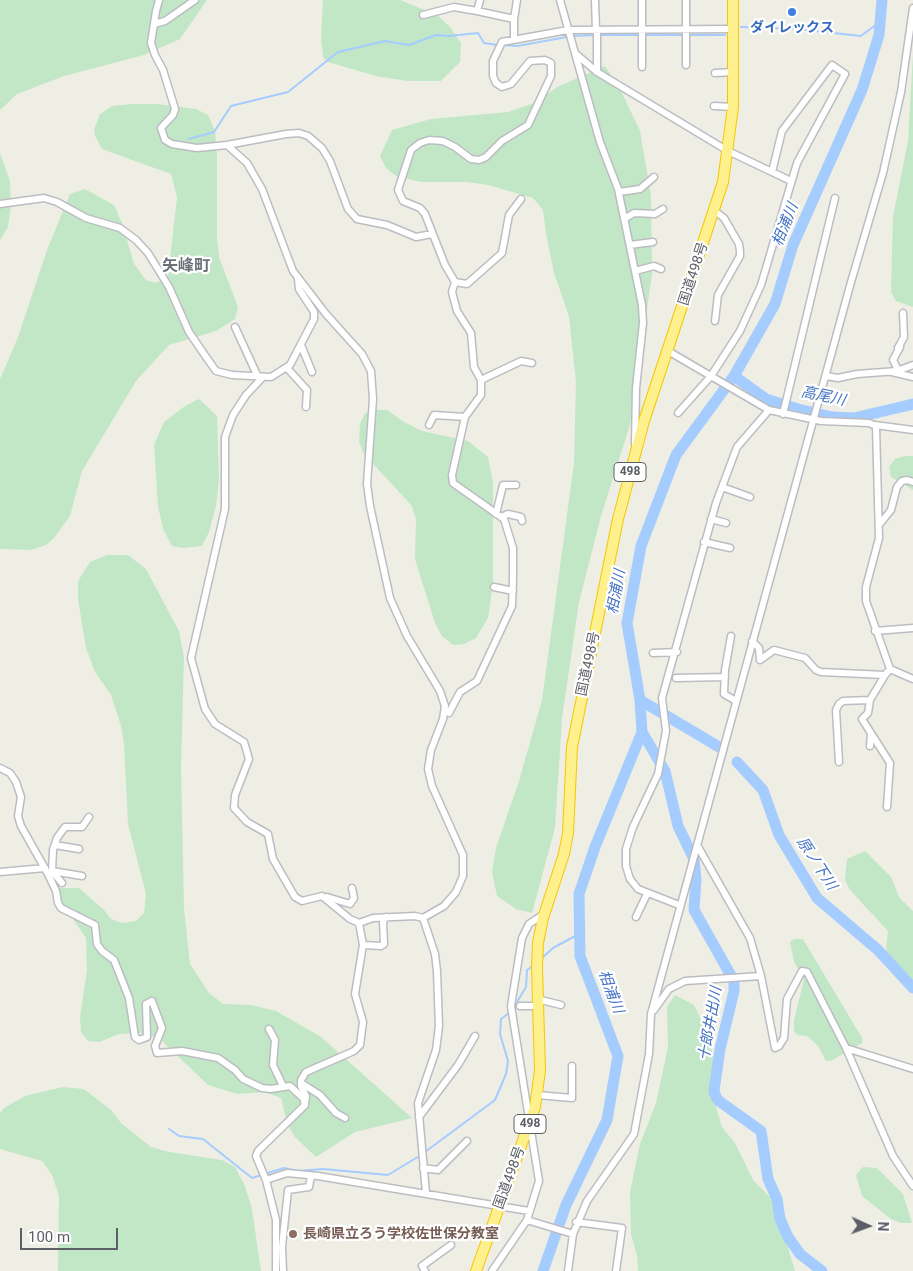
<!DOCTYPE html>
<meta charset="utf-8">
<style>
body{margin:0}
#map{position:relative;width:913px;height:1271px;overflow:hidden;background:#efeee5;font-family:Roboto,sans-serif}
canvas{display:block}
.north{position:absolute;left:843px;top:1201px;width:50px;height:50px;-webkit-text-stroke:4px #fff;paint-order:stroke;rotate:92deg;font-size:14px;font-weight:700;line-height:20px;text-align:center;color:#5c5f65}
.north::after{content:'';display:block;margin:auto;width:18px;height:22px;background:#5c5f65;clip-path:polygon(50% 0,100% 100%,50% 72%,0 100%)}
.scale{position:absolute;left:20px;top:1228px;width:98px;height:22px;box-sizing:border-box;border:2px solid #5c5f65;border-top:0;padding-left:6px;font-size:15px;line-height:18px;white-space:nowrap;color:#5c5f65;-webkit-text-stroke:4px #fff;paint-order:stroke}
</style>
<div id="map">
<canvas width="913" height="1271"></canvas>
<div class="north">N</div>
<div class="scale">100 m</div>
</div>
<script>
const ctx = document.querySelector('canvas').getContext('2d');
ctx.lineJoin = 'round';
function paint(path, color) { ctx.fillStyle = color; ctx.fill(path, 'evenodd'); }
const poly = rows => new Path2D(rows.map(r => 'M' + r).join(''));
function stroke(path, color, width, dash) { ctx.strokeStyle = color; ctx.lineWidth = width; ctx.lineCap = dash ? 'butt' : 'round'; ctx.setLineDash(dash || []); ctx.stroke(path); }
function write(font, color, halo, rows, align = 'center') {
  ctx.font = font + ' Roboto,"Noto Sans JP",sans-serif'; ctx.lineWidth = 4.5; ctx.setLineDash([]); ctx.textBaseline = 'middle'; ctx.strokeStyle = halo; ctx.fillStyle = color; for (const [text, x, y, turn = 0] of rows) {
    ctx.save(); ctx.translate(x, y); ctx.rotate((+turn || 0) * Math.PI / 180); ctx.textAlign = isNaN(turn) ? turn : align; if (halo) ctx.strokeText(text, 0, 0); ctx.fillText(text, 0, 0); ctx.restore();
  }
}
paint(poly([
 [0,0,207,0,180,39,144,55,64,76,17,94,0,110],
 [323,0,400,0,437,15,450,27,461,43,460,62,441,81,407,81,376,76,328,62,323,57,321,38],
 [913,54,913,307,896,301,891,292,893,217,908,141],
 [605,66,621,91,640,131,651,196,652,274,630,425,601,516,579,602,562,718,555,828,532,913,516,909,497,896,492,872,496,848,519,781,542,700,574,463,576,382,569,316,554,273,546,234,543,210,533,198,488,185,467,182,421,182,396,176,386,168,380,156,392,130,431,119,508,112,537,102,557,87],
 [133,104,157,104,196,109,208,115,215,131,217,155,217,239,219,257,238,307,235,319,216,331,169,345,136,381,82,471,70,516,54,538,46,545,31,550,0,549,0,379,18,337,47,250,70,194,85,189,114,205,122,223,134,264,146,280,156,283,168,277,177,197,171,174,102,149,95,136,94,130,100,114,112,106],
 [0,153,10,181,11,205,8,227,0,240],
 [199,399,217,416,219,479,216,506,209,532,202,546,183,548,172,546,163,529,158,506,154,445,164,422,185,406],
 [376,410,387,410,404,422,422,431,468,441,488,457,493,483,493,584,488,618,476,638,464,644,453,645,442,636,435,623,415,559,416,519,412,506,364,454,359,442,360,424,365,413],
 [905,456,913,456,913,490,891,477,889,467,895,459],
 [107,555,128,555,146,569,179,631,184,657,181,768,184,909,190,964,209,993,223,1004,251,1005,276,1011,321,1037,412,1118,355,1132,316,1157,294,1136,287,1123,281,1098,265,1092,237,1094,208,1085,160,1039,143,1033,119,1034,99,1042,88,1041,81,1032,80,1017,87,971,86,938,59,899,59,888,79,888,104,910,111,919,122,923,136,921,144,913,146,894,128,824,124,744,121,726,111,695,95,672,86,648,78,599,78,581,90,562],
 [865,851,891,877,899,897,913,911,913,986,886,951,888,931,850,890,845,880,847,859],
 [794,939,803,939,862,1038,862,1043,831,1061,826,1061,818,1046,807,1036,797,1035,794,1031,794,1020,804,979,794,962,790,942],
 [675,995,694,1005,708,1035,713,1055,716,1107,722,1127,735,1143,753,1180,774,1201,795,1271,638,1271,637,1256,631,1234,630,1192,640,1144,656,1103,668,1047,667,1007],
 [63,1087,84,1089,111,1110,121,1123,151,1147,169,1152,222,1160,235,1167,245,1186,252,1209,261,1271,58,1271,59,1196,52,1175,42,1161,0,1149,0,1113,4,1108,25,1096],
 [863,1167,877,1168,903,1194,912,1223,901,1223,891,1219,862,1196,856,1175]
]), '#c1e7c6');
stroke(poly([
 [741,27,798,29,861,36,881,21],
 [600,35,640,35],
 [645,35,725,35],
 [572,36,595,35],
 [503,45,517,46,567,37],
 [189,139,214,132,231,106,288,92,338,52,385,41,409,45,436,35,449,36,478,33,484,43,498,45],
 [542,958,553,948,579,934],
 [514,1007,526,987,527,970,533,966],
 [169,1129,179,1136,203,1139,252,1178,284,1168,298,1171,323,1169,388,1175,421,1155],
 [425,1152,495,1100,506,1074,508,1061,500,1034,501,1019,509,1013]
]), '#a5ccff', 2);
stroke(poly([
 [734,376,766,399,798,409,832,417,854,418,913,404],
 [640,700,719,747],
 [642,732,665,771,678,826,694,859,696,879,694,910,734,981,734,991,720,1049,714,1091,716,1097,719,1101,761,1131,768,1179,777,1199,780,1219,788,1237,800,1254,822,1271],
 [737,762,763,790,779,835,817,898,878,950,913,988],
 [543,1271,566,1205,607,1120,618,1056,580,956,579,894,595,847,642,732,640,700,627,623,641,546,676,455,734,376,775,304,793,245,862,90,879,35,882,0]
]), '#a5ccff', 11);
const minor = poly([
 [159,0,156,11,151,43,155,55,163,70,175,109,173,115,161,128,165,140,172,144,197,148,227,145,286,134,299,133,308,136,322,148,330,161,348,209,357,219,387,225,416,237,432,234],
 [560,0,600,142,618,189,642,305,643,323,636,388,635,444],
 [595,0,596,30],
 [642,0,642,67],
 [477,11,514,19,514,40],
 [423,15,454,7,477,11,480,0],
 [514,19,517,0],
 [154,24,165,21,195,0],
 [597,30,597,72],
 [576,54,597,72,728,151,791,181],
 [686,65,686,0],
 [715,73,734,72],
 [714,106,733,107],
 [227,145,247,163,262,189,293,271,326,314,362,354,371,371,373,399,367,484,370,506,390,598,407,636,440,691,445,706,443,719,431,750,428,769,432,786,463,855,463,876,456,892,444,906,423,918,415,916,373,918,359,923,350,919,322,896,302,901,295,897,273,859,268,834,247,822,234,808,235,795,249,759,244,742,215,724,205,709,191,658,225,509,225,437,233,415,246,395,263,377],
 [619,192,640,189,654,177],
 [521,199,509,215,502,253,467,284,455,282,445,265,425,214,420,208,403,201,398,190,411,150,420,143,429,140,443,141,455,147,471,159,479,160,486,157,502,141,528,125,551,76,551,63,545,60,530,61,511,84,502,87,496,83,493,76,493,61,502,42,568,30,733,29],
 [0,204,44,198,57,202,86,218,120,228,136,240,148,253,169,287,189,332,204,354,216,371,232,375,271,377,290,365,314,319,314,312,299,289,298,279],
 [715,211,724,218,739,244,740,251,740,256,718,295,715,321],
 [624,219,634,213,655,214,663,209],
 [630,245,653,242],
 [635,271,654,266,661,269],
 [235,327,258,377],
 [301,345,312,372],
 [898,348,904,337,903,313],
 [668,351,769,410,821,421,869,423,876,426,879,538,866,587,866,601,890,669,913,679],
 [287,368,307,390,306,407],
 [898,370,893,360,900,347],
 [892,372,913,377],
 [826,376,838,378,857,374,897,371,913,365],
 [481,380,521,361,532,363],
 [678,413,711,376,740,331,761,285,797,163,845,74,832,65,782,131,772,172],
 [783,414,835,198],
 [429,425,434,415,465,417],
 [875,425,913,430],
 [722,487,750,497],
 [496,514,503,485,516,485],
 [501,517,508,514,521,517,522,521],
 [711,519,726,523],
 [879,525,891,510,897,487,902,481,907,480,913,482],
 [704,542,730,548],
 [494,587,513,591],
 [875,631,913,628],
 [731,636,725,670,724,694,736,701],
 [752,641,759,648,760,660,774,650,805,658,816,670,821,672,885,675,890,669],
 [653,653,677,652],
 [676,678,725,677],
 [870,700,868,713,862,719,890,763,887,807],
 [449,713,460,692,477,681,512,606,513,579,513,548,504,519,453,483,452,475,465,417,481,395,481,380,474,367,471,333,457,311,452,292,455,282],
 [870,746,871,734],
 [839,762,836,710,839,704,843,701,870,700,885,675],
 [0,768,10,773,16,782,21,797,18,816,21,826,48,874,56,891,58,903,61,908,95,925,97,944,102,951,114,960,129,998,135,1037,139,1040,147,1037,146,1004,152,1001,162,1028,155,1046,157,1053,182,1051,218,1058,235,1070,243,1079,262,1088,271,1089,290,1086,303,1098,305,1105],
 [55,845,79,849],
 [697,845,750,938,761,976,775,1048,779,1046,784,1038,787,999,802,971,807,972,846,1048,893,1156,913,1186],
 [0,872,45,868],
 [51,872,52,871,62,883],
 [82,876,52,871,53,850,57,838,65,827,82,827,89,817],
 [327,897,350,904,354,898,352,888],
 [679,905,638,889,630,879,626,866,626,849,633,827,658,774,666,731,662,698,716,503,737,447,769,410],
 [636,917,647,894],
 [423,918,435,954,437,971,439,1026,436,1050,418,1103,426,1193],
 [359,923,363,945,381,946,384,944,383,922,386,917],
 [363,945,355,994,363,1022,360,1045,354,1051,306,1072,301,1080,301,1086,306,1096,305,1105,258,1151,256,1156,266,1180,287,1173,318,1176,529,1211],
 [537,999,561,1005],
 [520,1006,537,1006],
 [654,1010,669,989,685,981,761,976],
 [269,1029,275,1040,273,1065,283,1086],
 [846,1048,913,1069],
 [301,1083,320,1095,336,1113,345,1118],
 [537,1095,572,1098,572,1066],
 [419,1117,458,1065,475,1036],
 [423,1168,438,1170,467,1141],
 [266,1180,276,1220,276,1271],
 [527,1220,539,1181,511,1006,522,938,529,924,544,914],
 [576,1222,622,1228,616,1271],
 [283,1271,282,1247,288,1190,309,1187,311,1176],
 [425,1271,422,1266,451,1245],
 [492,1271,527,1220,573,1234],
 [568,1271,573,1234,587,1201,634,1134,649,1054,651,1014,851,282,883,173,901,92,913,8]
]);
const highway = poly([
 [476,1271,535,1107,540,1071,537,967,538,943,543,918,564,854,568,833,572,747,618,519,644,421,723,182,733,107,733,0]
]);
stroke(minor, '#bcbdc3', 9);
stroke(highway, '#f4c700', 12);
stroke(minor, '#fff', 6);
stroke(highway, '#fef08c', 10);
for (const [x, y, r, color] of [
 [792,12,5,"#3f7fe0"],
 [293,1234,5,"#8d6e63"]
]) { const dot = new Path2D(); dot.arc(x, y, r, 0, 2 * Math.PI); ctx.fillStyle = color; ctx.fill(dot); stroke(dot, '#fff', 2); }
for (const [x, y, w] of [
 [630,472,32],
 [530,1124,32]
]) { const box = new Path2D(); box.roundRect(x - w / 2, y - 9.5, w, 19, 4); ctx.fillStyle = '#fff'; ctx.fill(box); stroke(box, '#5c5f65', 1); }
write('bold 12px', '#5c5f65', null, [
 ["498",630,472],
 ["498",530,1124]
]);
write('bold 14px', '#366cbe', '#fff', [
 ["ダイレックス",792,28]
]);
write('14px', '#5c5f65', '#fff', [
 ["国道498号",694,274,-72],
 ["国道498号",589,664,-78],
 ["国道498号",510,1178,-70]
]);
write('bold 14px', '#785e54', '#fff', [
 ["長崎県立ろう学校佐世保分教室",303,1234]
], 'left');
write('italic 15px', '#4472c5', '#fff', [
 ["相浦川",786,225,-68],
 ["高尾川",823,397,12],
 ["相浦川",617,592,-80],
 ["原ノ下川",816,864,57],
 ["相浦川",610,992,69],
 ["十郎井出川",711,1024,-80]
]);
write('bold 16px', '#6d7177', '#fff', [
 ["矢峰町",186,267]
]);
</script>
